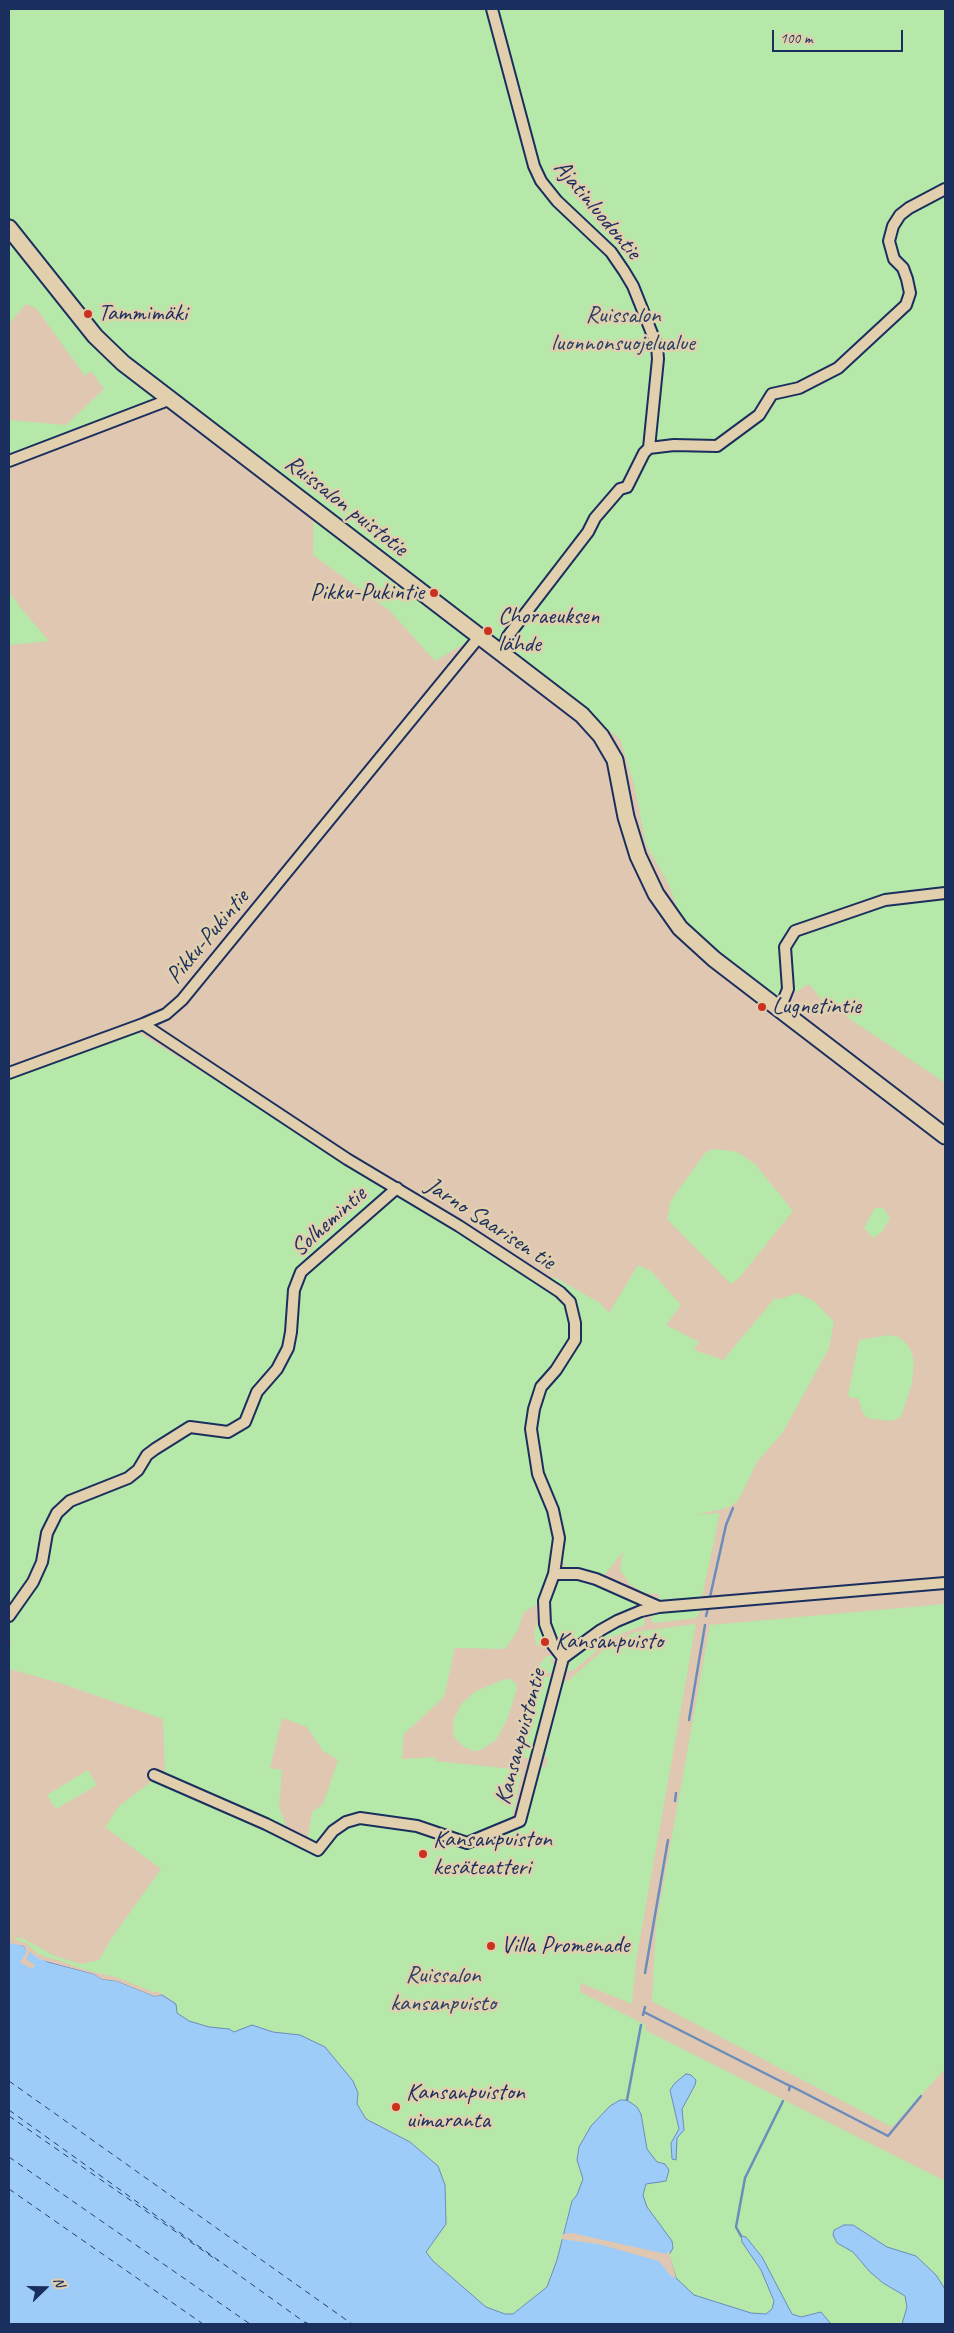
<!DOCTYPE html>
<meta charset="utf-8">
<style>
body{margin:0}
#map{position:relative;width:954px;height:2333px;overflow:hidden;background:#e0c7b2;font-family:Caveat,sans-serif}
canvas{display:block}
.frame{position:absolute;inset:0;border:10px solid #1b2f5e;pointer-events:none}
.north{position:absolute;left:20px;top:2263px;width:50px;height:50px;-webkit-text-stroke:4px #e1cfad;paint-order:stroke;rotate:68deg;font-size:14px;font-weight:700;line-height:20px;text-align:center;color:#1b2f5e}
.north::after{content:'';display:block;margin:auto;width:18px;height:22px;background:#1b2f5e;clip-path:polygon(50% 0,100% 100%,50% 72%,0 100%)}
.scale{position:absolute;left:772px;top:30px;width:131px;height:22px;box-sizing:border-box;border:2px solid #1b2f5e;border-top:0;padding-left:6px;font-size:15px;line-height:18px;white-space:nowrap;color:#1b2f5e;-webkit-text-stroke:4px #e1cfad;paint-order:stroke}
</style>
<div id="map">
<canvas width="954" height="2333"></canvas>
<div class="frame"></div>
<div class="north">N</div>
<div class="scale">100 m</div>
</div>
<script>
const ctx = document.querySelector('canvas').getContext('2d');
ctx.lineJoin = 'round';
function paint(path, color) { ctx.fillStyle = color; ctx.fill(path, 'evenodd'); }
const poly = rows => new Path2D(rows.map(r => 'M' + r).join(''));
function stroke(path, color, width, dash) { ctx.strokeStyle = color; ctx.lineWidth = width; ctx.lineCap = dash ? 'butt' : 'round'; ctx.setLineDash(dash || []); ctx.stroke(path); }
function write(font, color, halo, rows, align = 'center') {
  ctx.font = font + ' Caveat,sans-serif'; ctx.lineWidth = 5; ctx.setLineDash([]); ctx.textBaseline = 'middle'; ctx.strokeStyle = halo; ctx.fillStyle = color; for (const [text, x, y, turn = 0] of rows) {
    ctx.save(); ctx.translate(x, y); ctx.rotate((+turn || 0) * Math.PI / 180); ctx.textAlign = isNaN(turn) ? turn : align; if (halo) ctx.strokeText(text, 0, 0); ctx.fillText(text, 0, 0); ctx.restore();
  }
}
paint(poly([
 [9,9,945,9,945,1083,822,1000,809,984,781,1001,697,935,680,916,669,885,646,844,634,784,620,739,507,652,466,643,435,661,390,611,313,555,314,501,155,396,154,400,9,454,9,420,66,425,104,389,91,371,85,376,36,308,26,304,9,324],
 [9,592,25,613,49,641,9,645],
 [125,1033,139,1033,547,1284,552,1278,556,1278,600,1303,609,1313,638,1265,651,1271,681,1305,666,1325,699,1342,694,1350,723,1360,775,1298,778,1300,797,1293,814,1301,834,1322,829,1348,783,1432,757,1462,738,1501,727,1508,696,1515,720,1513,701,1601,659,1602,659,1594,644,1593,630,1584,620,1570,623,1552,602,1578,566,1567,560,1558,554,1555,541,1602,524,1612,518,1630,505,1649,455,1648,444,1697,404,1734,402,1759,435,1757,436,1761,522,1770,512,1817,524,1819,538,1766,546,1767,547,1758,542,1753,560,1681,568,1681,601,1652,635,1632,696,1624,636,1961,632,2004,581,1983,580,1992,646,2025,645,2030,945,2181,945,2324,694,2324,547,2287,513,2314,505,2314,486,2307,433,2261,426,2251,446,2224,445,2185,438,2166,410,2142,367,2119,357,2104,356,2087,353,2081,325,2047,252,2025,238,2032,223,2034,179,2019,172,2001,159,1992,152,1992,116,1977,80,1969,68,1963,46,1957,37,1953,26,1943,12,1938,22,1938,55,1956,81,1964,99,1960,111,1939,161,1869,105,1827,119,1806,160,1775,165,1774,163,1719,60,1683,9,1669,9,1648,12,1642,9,1639,9,1076],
 [282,1718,307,1727,323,1751,338,1760,323,1804,312,1812,307,1841,289,1833,279,1807,282,1770,270,1768],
 [715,1149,737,1152,755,1164,793,1211,739,1278,731,1284,667,1219,671,1200,706,1152],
 [875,1208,883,1208,890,1218,882,1232,873,1238,864,1228],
 [890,1335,899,1337,907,1344,912,1353,914,1363,912,1383,901,1417,891,1421,867,1418,862,1411,858,1398,851,1398,848,1395,859,1340],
 [569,1578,588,1581,642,1604,643,1607,618,1615,574,1645,561,1645,550,1633,548,1604,554,1586,558,1582],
 [945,1604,945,2069,892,2127,652,2001,656,1925,710,1625],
 [701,1609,697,1618,654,1623,651,1620,652,1613],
 [540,1615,544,1642,536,1646,534,1633],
 [645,1615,644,1625,613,1637,574,1670,569,1671,564,1669,566,1666,568,1667,572,1658,620,1622],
 [547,1656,554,1656,554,1659,551,1660,552,1664,555,1664,555,1672,537,1674,540,1664],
 [536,1677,554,1677,533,1757,530,1759,520,1756,519,1749],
 [508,1678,516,1683,517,1689,507,1720,496,1740,481,1750,473,1751,464,1747,454,1737,453,1728,454,1719,462,1703,476,1691],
 [88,1770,97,1785,56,1809,47,1795]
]), '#b5e8a9');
const water = poly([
 [13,1942,24,1946,27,1950,48,1962,94,1974,102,1979,117,1981,154,1996,162,1995,176,2004,177,2013,189,2021,209,2027,229,2029,234,2032,252,2025,273,2032,300,2035,325,2047,353,2081,358,2093,357,2104,366,2119,410,2142,438,2166,445,2185,446,2224,426,2252,433,2261,486,2307,505,2314,513,2314,547,2287,557,2260,572,2201,577,2195,583,2179,577,2160,579,2147,591,2126,610,2106,620,2100,627,2100,637,2107,641,2114,647,2149,657,2162,665,2164,669,2170,666,2181,646,2184,643,2195,647,2207,672,2241,673,2248,669,2255,676,2278,694,2295,751,2313,766,2314,772,2309,774,2301,761,2270,742,2242,741,2236,746,2237,762,2257,792,2314,801,2317,821,2312,831,2324,9,2324,9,1943,13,1942],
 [686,2074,691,2075,696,2080,695,2085,682,2109,684,2130,677,2138,676,2160,672,2159,671,2143,679,2129,670,2090,675,2083,686,2074],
 [844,2225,853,2225,887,2247,916,2256,936,2275,945,2289,945,2324,902,2324,907,2307,905,2296,883,2283,870,2272,853,2252,837,2243,833,2235,834,2230,844,2225]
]);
paint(water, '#9eccf9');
stroke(water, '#6a8dbb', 1);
paint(poly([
 [9,1940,25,1944,40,1957,94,1972,102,1977,117,1978,162,1995,154,1996,117,1981,102,1979,94,1974,39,1959,30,1952,26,1959,35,1965,32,1969,20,1962,27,1951,24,1946,9,1943],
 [572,2233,666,2254,669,2251,676,2278,671,2276,659,2261,598,2244,561,2239,563,2234]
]), '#e0c7b2');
stroke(poly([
 [710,1597,726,1525,733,1508],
 [706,1616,708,1608],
 [689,1720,705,1625],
 [675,1801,676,1793],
 [645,1973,668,1840],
 [644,2012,790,2086,789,2090],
 [643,2015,645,2007],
 [791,2086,888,2136,921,2096],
 [627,2100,641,2025],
 [741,2236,736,2227,745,2178,783,2101]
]), '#6a8dbb', 2.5);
stroke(poly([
 [9,2081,352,2324],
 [9,2110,307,2324],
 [9,2116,218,2261],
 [9,2157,250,2324],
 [9,2189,203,2324],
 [305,2322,309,2324]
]), '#283f6e', 1, [6, 5]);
const street = poly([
 [492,9,534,166,541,181,557,201,611,252,624,271,633,286,657,346,658,359,649,448,644,453,627,487,620,489,595,518,588,532,508,636,501,654],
 [649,448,674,445,717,446,759,415,772,394,799,388,838,368,906,305,910,293,907,279,903,268,894,259,889,241,893,226,900,215,909,208,945,189],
 [9,461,171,399],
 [780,1009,788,989,785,947,795,931,885,900,945,893],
 [143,1024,347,1159,459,1226,560,1292,570,1302,575,1323,575,1340,556,1370,541,1387,534,1409,531,1429,538,1474,553,1510,559,1538,554,1574,544,1601,545,1624,553,1645,563,1658],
 [9,1073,143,1024,166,1014,182,1000,479,637],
 [554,1574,578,1574,596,1579,659,1607],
 [9,1616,33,1582,42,1562,47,1533,57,1513,70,1501,128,1478,138,1470,147,1455,155,1449,190,1427,228,1432,245,1422,257,1392,277,1369,288,1348,291,1332,294,1290,301,1272,397,1188],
 [154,1775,266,1824,318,1850,333,1831,346,1822,360,1818,417,1826,467,1843,520,1821,563,1658,601,1630,617,1621,641,1611,659,1607,945,1583]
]);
const secondary = poly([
 [9,228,95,336,123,363,582,715,601,736,615,760,626,817,638,856,656,894,680,928,714,959,945,1136]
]);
stroke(street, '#1b2f5e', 14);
stroke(secondary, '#1b2f5e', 19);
stroke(street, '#e1cfad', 10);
stroke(secondary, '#e1cfad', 15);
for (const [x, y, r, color] of [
 [88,314,5,"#c8321e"],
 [434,593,5,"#c8321e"],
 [488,631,5,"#c8321e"],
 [762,1007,5,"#c8321e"],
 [545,1642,5,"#c8321e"],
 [423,1854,5,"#c8321e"],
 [491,1946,5,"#c8321e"],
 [396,2107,5,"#c8321e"]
]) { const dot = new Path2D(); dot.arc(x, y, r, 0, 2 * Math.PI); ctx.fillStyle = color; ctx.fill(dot); stroke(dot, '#e1cfad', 2); }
write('24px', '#1b2f5e', '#e1cfad', [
 ["Ajatinluodontie",597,210,50],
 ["Ruissalon puistotie",346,506,38],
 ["Pikku-Pukintie",208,937,-50],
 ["Solhemintie",329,1222,-42],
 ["Jarno Saarisen tie",490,1224,33],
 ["Kansanpuistontie",521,1737,-75]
]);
write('24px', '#1b2f5e', '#e1cfad', [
 ["Tammimäki",98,314],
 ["Pikku-Pukintie",424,593,"right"],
 ["Choraeuksen",498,617],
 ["lähde",498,645],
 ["Lugnetintie",772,1007],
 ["Kansanpuisto",555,1642],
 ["Kansanpuiston",433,1840],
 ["kesäteatteri",433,1868],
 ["Villa Promenade",501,1946],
 ["Kansanpuiston",406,2093],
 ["uimaranta",406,2121]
], 'left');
write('24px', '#2a4266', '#e1cfad', [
 ["Ruissalon",623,316],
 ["luonnonsuojelualue",623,344],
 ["Ruissalon",443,1976],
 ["kansanpuisto",443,2004]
]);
</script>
